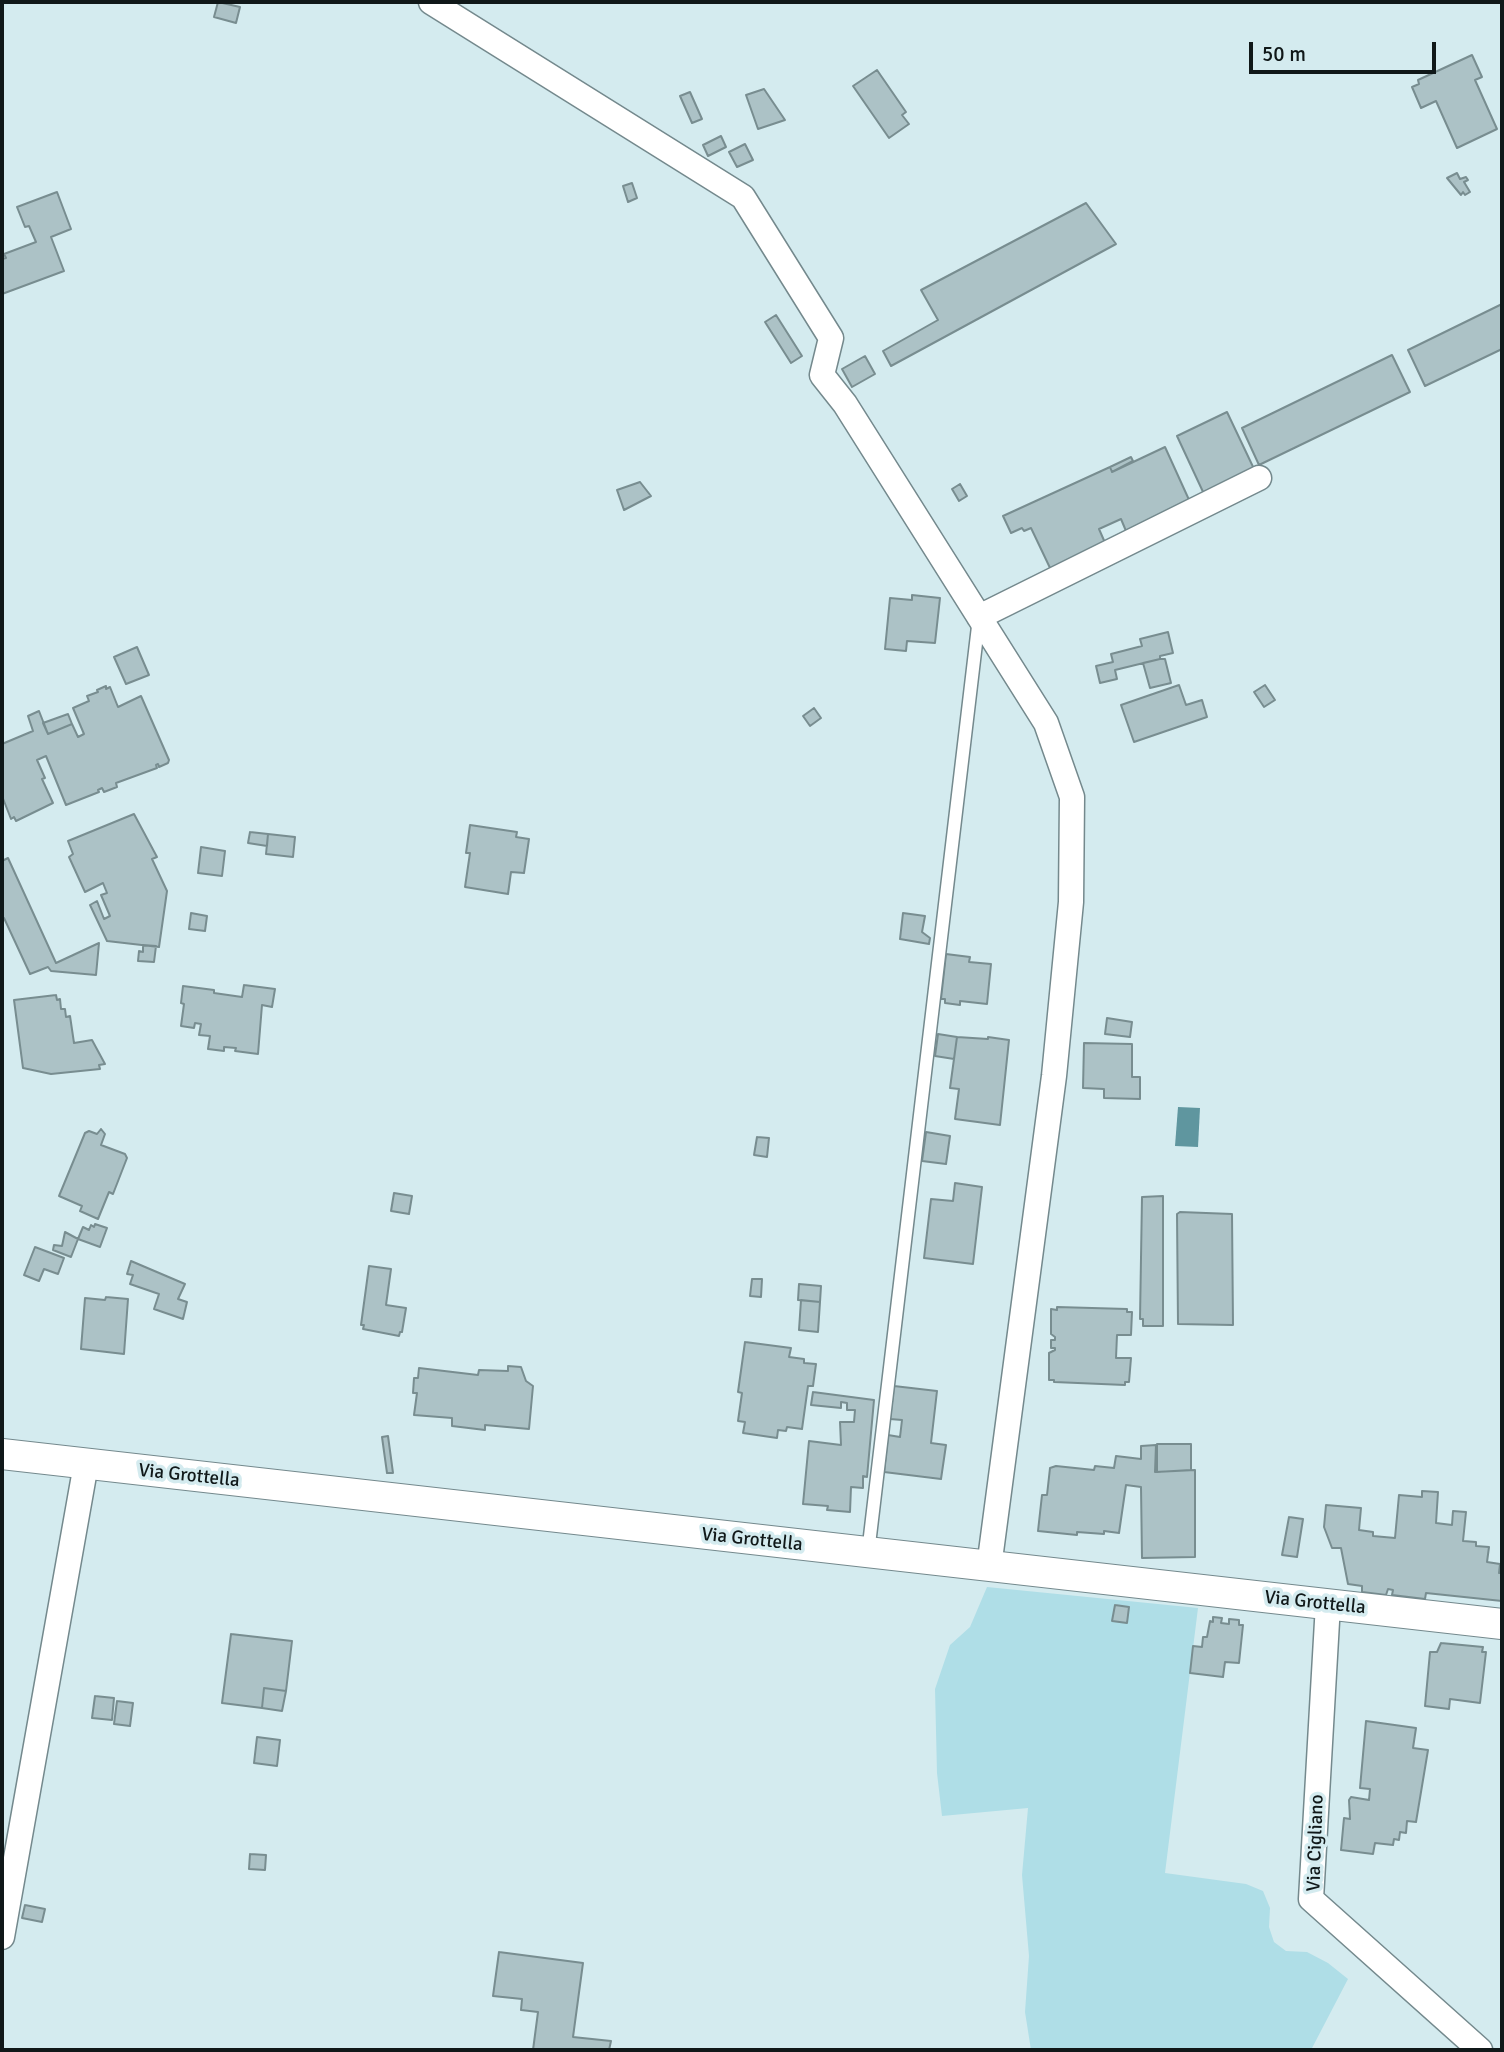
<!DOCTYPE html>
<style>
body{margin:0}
#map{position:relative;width:1504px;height:2052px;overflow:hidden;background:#d4ebef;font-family:Signika,sans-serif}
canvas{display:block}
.frame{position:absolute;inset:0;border:4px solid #101819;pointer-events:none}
.scale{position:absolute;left:1249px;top:42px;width:187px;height:32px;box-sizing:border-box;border:4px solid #101819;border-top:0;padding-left:9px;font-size:21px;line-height:24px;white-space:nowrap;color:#101819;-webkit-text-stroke:5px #d4ebef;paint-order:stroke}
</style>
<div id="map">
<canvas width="1504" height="2052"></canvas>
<div class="frame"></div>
<div class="scale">50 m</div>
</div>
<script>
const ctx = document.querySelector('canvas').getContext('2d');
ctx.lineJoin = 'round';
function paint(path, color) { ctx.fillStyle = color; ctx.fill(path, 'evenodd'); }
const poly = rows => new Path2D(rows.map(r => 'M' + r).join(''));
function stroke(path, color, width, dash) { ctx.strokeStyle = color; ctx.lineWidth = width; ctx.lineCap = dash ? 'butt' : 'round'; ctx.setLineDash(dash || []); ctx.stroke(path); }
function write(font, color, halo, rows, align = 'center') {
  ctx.font = font + ' Signika,sans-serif'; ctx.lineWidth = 7; ctx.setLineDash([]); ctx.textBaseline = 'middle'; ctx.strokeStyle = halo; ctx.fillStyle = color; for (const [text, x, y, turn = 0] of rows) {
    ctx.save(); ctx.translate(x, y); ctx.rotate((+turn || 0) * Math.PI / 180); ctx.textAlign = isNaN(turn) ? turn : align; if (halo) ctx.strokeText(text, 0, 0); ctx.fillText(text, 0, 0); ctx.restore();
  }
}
paint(poly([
 [987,1587,1198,1608,1165,1873,1246,1884,1263,1891,1270,1908,1269,1927,1274,1942,1286,1951,1307,1952,1328,1963,1348,1979,1311,2050,1031,2050,1025,2012,1029,1956,1022,1875,1028,1808,942,1816,937,1773,935,1689,950,1645,970,1627]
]), '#afdee7');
paint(poly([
 [1178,1107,1200,1108,1198,1147,1175,1146]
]), '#5f969f');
const building = poly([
 [218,2,240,7,236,23,214,17,218,2],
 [1472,55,1482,77,1475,80,1497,129,1457,148,1436,101,1421,108,1412,87,1419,84,1418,80,1472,55],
 [877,70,906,112,902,115,909,124,889,138,853,86,877,70],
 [764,89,785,120,758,129,746,95,764,89],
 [690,92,702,119,692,123,680,96,690,92],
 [721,136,726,147,708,156,703,145,721,136],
 [745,144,753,160,737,167,729,152,745,144],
 [1457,173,1460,179,1466,177,1468,180,1464,182,1470,192,1465,195,1463,192,1461,195,1447,178,1457,173],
 [632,183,637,198,628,202,623,186,632,183],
 [57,192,71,229,51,237,64,271,2,294,2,259,6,258,4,254,36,242,29,226,25,227,17,207,57,192],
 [1086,203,1116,244,891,366,883,351,938,320,921,290,1086,203],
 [1502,304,1502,349,1425,386,1408,350,1502,304],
 [776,315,802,356,791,363,765,322,776,315],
 [1392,355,1410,392,1259,465,1242,428,1392,355],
 [865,356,875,374,852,387,842,369,865,356],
 [1227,412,1255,471,1204,494,1177,436,1227,412],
 [1165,447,1190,502,1126,531,1121,519,1099,529,1106,545,1051,570,1031,528,1024,531,1022,528,1011,533,1003,516,1110,467,1112,472,1165,447],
 [1131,457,1133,461,1112,472,1110,467,1131,457],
 [640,482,651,496,624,510,617,490,640,482],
 [960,484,967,496,959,501,952,489,960,484],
 [912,595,940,598,935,643,907,641,906,651,885,649,890,598,912,600,912,595],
 [1168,632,1173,653,1160,656,1160,659,1115,670,1117,679,1100,683,1096,666,1113,662,1111,654,1142,646,1140,639,1168,632],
 [137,647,149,675,126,684,114,657,137,647],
 [1160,659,1165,659,1171,683,1150,688,1143,663,1160,659],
 [1179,685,1186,705,1202,700,1207,717,1134,742,1121,705,1179,685],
 [1265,685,1275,700,1264,707,1254,692,1265,685],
 [106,686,106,689,110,687,118,707,141,696,169,760,168,763,159,767,158,764,156,765,157,768,116,783,117,787,104,792,102,788,98,790,99,792,66,805,46,756,37,760,45,778,42,779,53,803,16,821,14,817,11,819,2,796,2,744,33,731,28,716,39,711,48,734,72,724,78,737,84,734,73,708,89,701,87,696,98,692,97,690,106,686],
 [814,708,821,718,810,726,803,716,814,708],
 [68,714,72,724,48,734,43,723,68,714],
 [134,814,157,857,152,859,167,891,159,947,107,941,90,905,97,901,104,919,110,916,101,895,107,893,103,883,85,892,69,857,73,854,68,841,134,814],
 [470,825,517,832,516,837,529,839,524,873,511,872,508,894,465,887,470,853,466,853,470,825],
 [250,832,268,834,267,846,248,843,250,832],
 [268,834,295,837,293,857,266,854,268,834],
 [201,847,225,851,222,876,198,873,201,847],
 [8,858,56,963,99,943,96,975,51,971,48,967,30,974,4,918,2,919,2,861,8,858],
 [191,913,207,916,205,931,189,929,191,913],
 [903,913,925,916,922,932,930,938,929,944,900,939,903,913],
 [143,945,156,946,154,962,138,961,139,951,143,952,143,945],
 [946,954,970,957,969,962,991,964,987,1004,960,1001,960,1005,945,1003,945,999,941,999,946,954],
 [244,985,275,989,272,1007,262,1005,258,1054,235,1051,236,1048,224,1047,224,1051,208,1049,210,1036,199,1035,201,1024,195,1023,194,1028,181,1026,184,1004,181,1003,183,986,214,990,214,993,242,997,244,985],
 [56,995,57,1000,60,999,61,1009,65,1009,66,1017,70,1016,74,1043,92,1040,105,1064,99,1065,100,1069,51,1074,23,1068,14,1000,56,995],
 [1107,1018,1132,1022,1130,1037,1105,1034,1107,1018],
 [938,1034,957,1037,954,1059,935,1056,938,1034],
 [957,1037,988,1039,988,1037,1009,1040,1000,1125,955,1119,959,1089,950,1088,957,1037],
 [1084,1043,1132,1044,1132,1077,1140,1077,1140,1099,1104,1098,1104,1089,1083,1088,1084,1043],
 [101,1129,105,1134,101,1145,125,1154,127,1158,113,1194,109,1192,98,1219,80,1211,82,1206,59,1196,85,1133,89,1131,97,1134,101,1129],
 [926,1132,950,1136,946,1164,922,1161,926,1132],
 [757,1137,769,1138,767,1157,754,1155,757,1137],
 [955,1183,982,1187,973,1264,924,1258,931,1199,953,1201,955,1183],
 [394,1193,412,1196,409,1214,391,1211,394,1193],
 [1163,1196,1163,1326,1143,1326,1143,1319,1140,1319,1142,1197,1163,1196],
 [1180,1212,1232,1214,1233,1325,1178,1324,1177,1214,1180,1212],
 [95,1224,107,1228,100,1247,78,1239,83,1227,89,1230,91,1225,94,1227,95,1224],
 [65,1232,78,1239,71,1257,53,1250,54,1245,62,1246,65,1232],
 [35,1247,64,1258,58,1274,44,1269,39,1281,24,1275,35,1247],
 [131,1261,185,1284,178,1299,187,1302,183,1319,154,1309,159,1294,130,1284,133,1275,127,1274,131,1261],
 [369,1266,391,1269,386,1305,406,1308,402,1332,400,1332,399,1336,363,1329,364,1325,361,1325,369,1266],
 [752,1279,762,1279,761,1297,750,1296,752,1279],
 [799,1284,821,1286,820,1302,798,1300,799,1284],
 [106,1297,128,1299,124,1354,81,1349,85,1298,105,1300,106,1297],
 [801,1300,820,1302,818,1332,799,1330,801,1300],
 [1057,1307,1127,1309,1127,1312,1132,1312,1131,1335,1117,1335,1116,1358,1131,1358,1129,1382,1125,1382,1125,1385,1054,1382,1054,1380,1049,1380,1049,1353,1055,1350,1055,1348,1051,1348,1051,1340,1055,1340,1055,1337,1051,1334,1051,1309,1057,1310,1057,1307],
 [745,1342,791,1348,789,1357,804,1359,804,1363,816,1364,813,1386,808,1386,802,1429,787,1427,786,1431,778,1430,777,1438,743,1433,745,1422,738,1421,742,1393,738,1392,745,1342],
 [508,1366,521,1367,526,1381,533,1386,529,1429,485,1425,485,1430,452,1426,452,1418,414,1415,417,1393,413,1393,414,1378,418,1378,419,1368,478,1375,479,1370,508,1371,508,1366],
 [894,1386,937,1391,931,1443,946,1445,941,1479,884,1472,888,1435,900,1437,902,1420,890,1419,894,1386],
 [813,1392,874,1400,867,1477,863,1476,863,1488,851,1487,850,1512,827,1510,828,1506,803,1504,809,1441,841,1445,840,1422,854,1422,855,1410,847,1410,847,1403,841,1402,841,1408,811,1405,813,1392],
 [388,1436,393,1473,387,1473,382,1437,388,1436],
 [1157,1444,1191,1444,1191,1470,1157,1472,1157,1444],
 [1156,1445,1155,1472,1195,1470,1195,1557,1142,1558,1141,1487,1126,1485,1119,1533,1104,1531,1104,1534,1077,1532,1077,1535,1038,1531,1042,1495,1047,1495,1050,1468,1056,1466,1094,1470,1095,1466,1114,1468,1116,1456,1141,1459,1141,1446,1156,1445],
 [1422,1491,1438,1492,1436,1523,1452,1525,1453,1511,1466,1512,1463,1541,1476,1542,1476,1546,1489,1547,1487,1562,1500,1564,1499,1573,1502,1573,1502,1601,1426,1593,1425,1599,1392,1595,1393,1590,1388,1589,1386,1595,1362,1592,1362,1586,1348,1584,1341,1548,1332,1548,1324,1527,1326,1505,1361,1508,1359,1530,1373,1532,1373,1536,1395,1538,1399,1495,1422,1497,1422,1491],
 [1289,1517,1303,1519,1297,1557,1282,1555,1289,1517],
 [1115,1605,1129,1607,1127,1623,1112,1621,1115,1605],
 [1213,1617,1222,1618,1221,1623,1229,1624,1229,1619,1239,1620,1239,1625,1243,1625,1239,1663,1225,1662,1223,1677,1190,1673,1193,1646,1202,1647,1203,1637,1207,1637,1210,1621,1213,1622,1213,1617],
 [231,1634,292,1641,286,1691,264,1688,262,1708,222,1703,231,1634],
 [1441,1643,1483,1647,1482,1652,1486,1652,1480,1703,1450,1699,1449,1709,1425,1706,1430,1652,1437,1652,1441,1643],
 [264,1688,286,1691,282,1711,262,1708,264,1688],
 [95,1696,114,1698,112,1720,92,1718,95,1696],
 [117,1701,133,1703,130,1726,114,1724,117,1701],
 [1366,1721,1416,1728,1413,1748,1428,1750,1416,1822,1407,1821,1406,1833,1400,1832,1399,1840,1394,1839,1393,1845,1375,1843,1373,1854,1341,1850,1344,1818,1350,1819,1349,1800,1351,1797,1369,1800,1370,1789,1360,1788,1366,1721],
 [257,1737,280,1740,277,1766,254,1763,257,1737],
 [250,1854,266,1855,265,1870,249,1869,250,1854],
 [25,1905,45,1909,42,1922,22,1918,25,1905],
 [499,1952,583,1963,573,2037,611,2041,609,2050,533,2050,538,2012,521,2010,522,1999,493,1996,499,1952]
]);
paint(building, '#acc2c6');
stroke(building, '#788d90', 2);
const service = poly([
 [868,1553,979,618]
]);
const minor = poly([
 [431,2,743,197,831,338,822,375,845,404,1046,723,1072,797,1071,902,1054,1076,989,1567],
 [979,617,1259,478],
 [1328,1604,1311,1899,1480,2050],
 [2,1937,86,1464]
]);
const tertiary = poly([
 [2,1454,1502,1624]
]);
stroke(service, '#74898d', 15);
stroke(minor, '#74898d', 27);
stroke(tertiary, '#74898d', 32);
stroke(service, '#fff', 12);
stroke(minor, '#fff', 24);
stroke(tertiary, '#fff', 30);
write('19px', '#101819', '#d4ebef', [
 ["Via Grottella",189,1476,6],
 ["Via Grottella",752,1540,6],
 ["Via Grottella",1315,1603,6],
 ["Via Cigliano",1316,1843,-88]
]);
</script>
